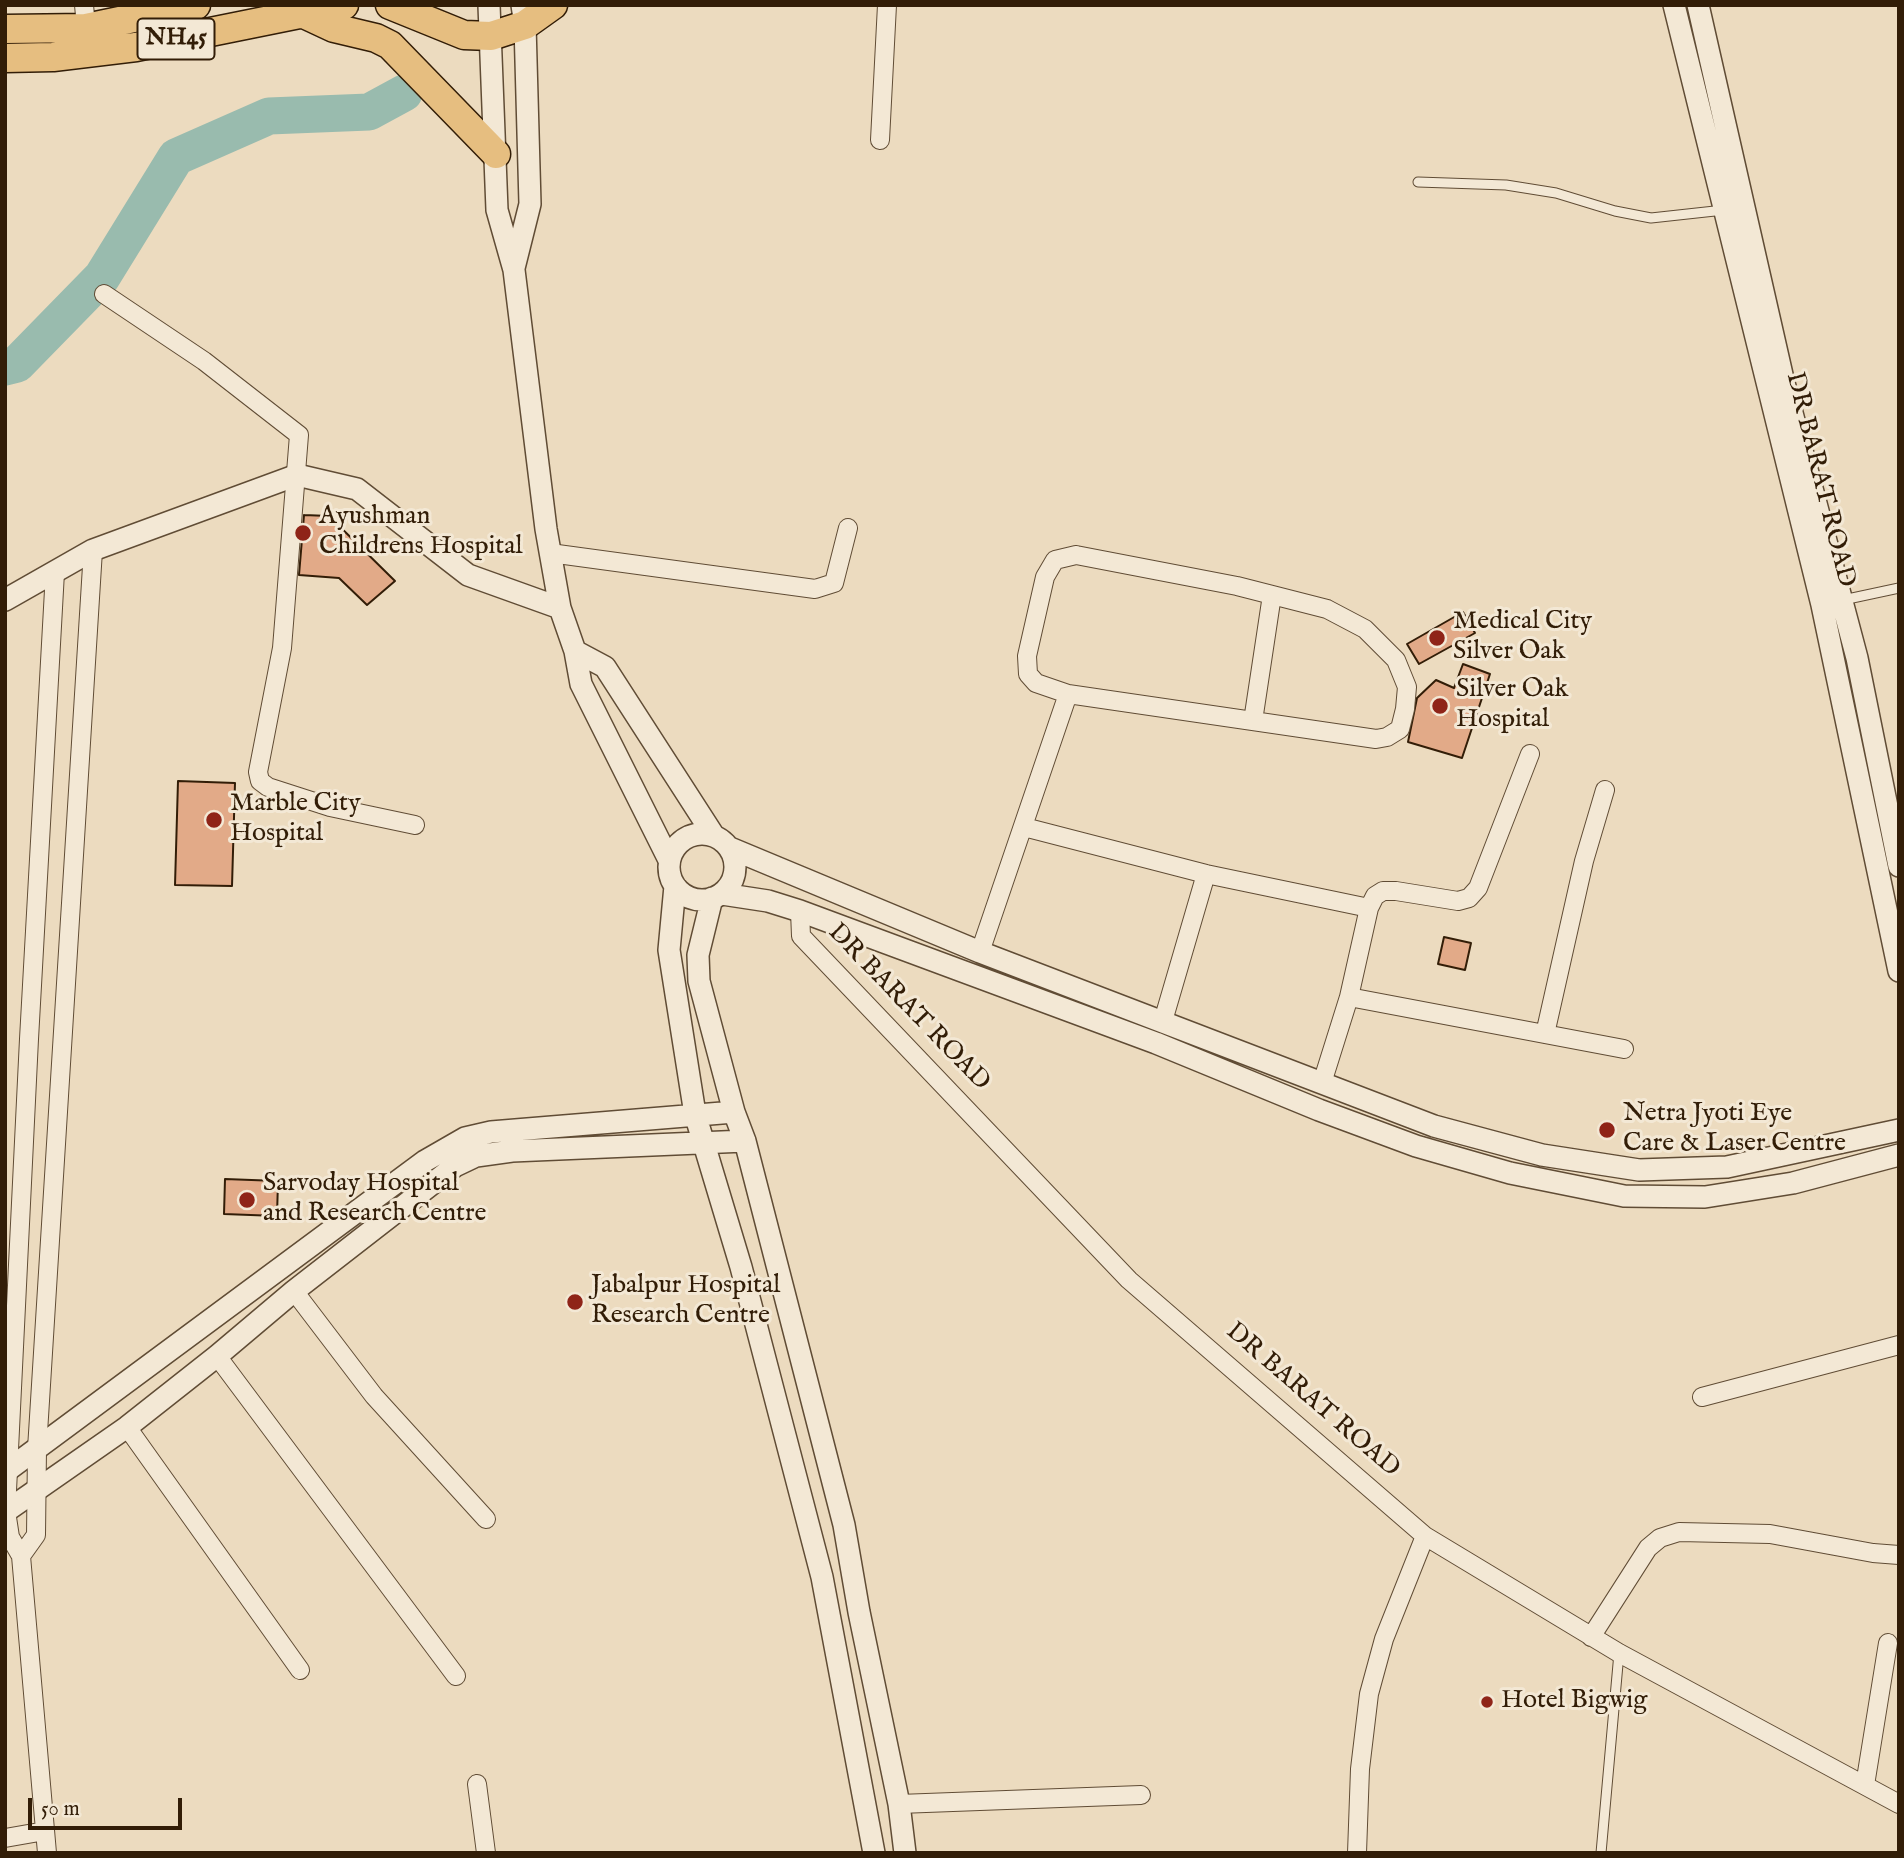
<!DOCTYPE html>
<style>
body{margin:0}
#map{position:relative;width:1904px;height:1858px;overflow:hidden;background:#ecdbbf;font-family:"IM FELL English",serif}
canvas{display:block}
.frame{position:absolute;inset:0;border:7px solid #321d07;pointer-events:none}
.scale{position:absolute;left:28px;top:1798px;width:154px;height:32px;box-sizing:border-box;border:4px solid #321d07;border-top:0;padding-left:9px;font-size:21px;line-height:24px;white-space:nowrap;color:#321d07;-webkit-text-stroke:5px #f3e8d5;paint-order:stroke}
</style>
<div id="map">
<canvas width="1904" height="1858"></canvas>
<div class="frame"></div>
<div class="scale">50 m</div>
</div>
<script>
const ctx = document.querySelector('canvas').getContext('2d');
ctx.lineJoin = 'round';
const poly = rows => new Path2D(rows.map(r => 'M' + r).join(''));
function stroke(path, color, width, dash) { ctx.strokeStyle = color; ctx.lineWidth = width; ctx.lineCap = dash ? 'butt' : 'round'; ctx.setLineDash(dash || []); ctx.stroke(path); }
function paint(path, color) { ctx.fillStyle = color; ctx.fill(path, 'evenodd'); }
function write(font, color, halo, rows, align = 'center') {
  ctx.font = font + ' "IM FELL English",serif'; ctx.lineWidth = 6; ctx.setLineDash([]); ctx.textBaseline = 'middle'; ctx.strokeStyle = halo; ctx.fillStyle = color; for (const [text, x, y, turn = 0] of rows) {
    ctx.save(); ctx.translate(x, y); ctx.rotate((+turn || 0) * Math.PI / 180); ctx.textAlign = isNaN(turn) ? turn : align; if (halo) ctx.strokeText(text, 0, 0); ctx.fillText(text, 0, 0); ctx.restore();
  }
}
stroke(poly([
 [5,367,17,364,102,277,176,157,269,116,369,112,404,93]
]), '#99bbae', 37);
const building = poly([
 [304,515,329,516,395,581,367,605,339,578,299,575,304,515],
 [1463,612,1475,633,1419,664,1407,644,1463,612],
 [1463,664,1490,674,1462,758,1408,742,1417,698,1436,680,1454,688,1463,664],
 [178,781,235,783,232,886,175,885,178,781],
 [1444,937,1471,943,1465,970,1438,964,1444,937],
 [225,1179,278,1181,277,1216,224,1214,225,1179]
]);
paint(building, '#e2aa88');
stroke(building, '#321d07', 2);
const service = poly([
 [1418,182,1506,185,1556,193,1615,211,1651,218,1724,210],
 [1843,600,1899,588],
 [1601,1853,1619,1653]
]);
const minor = poly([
 [84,5,87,37],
 [880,140,887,5],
 [104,294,204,361,299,435,282,648,258,772,260,781,268,787,330,807,415,825],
 [550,553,815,589,834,583,848,528],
 [1076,555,1237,586,1327,609,1365,629,1396,660,1407,687,1405,709,1400,729,1387,737,1376,739,1068,694,1036,683,1028,674,1027,656,1045,577,1055,560,1076,555],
 [1253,721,1272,595],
 [1024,827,1206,874,1369,908],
 [800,911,801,936,1129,1280,1425,1536,1619,1653,1899,1804],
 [980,952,1068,694],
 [1349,997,1624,1049],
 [1163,1021,1206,874],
 [1545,1034,1584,861,1605,790],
 [1322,1083,1349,997,1369,908,1375,896,1383,891,1396,891,1458,901,1469,898,1478,888,1530,754],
 [294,1291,374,1396,486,1519],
 [217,1356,456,1676],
 [1702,1397,1899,1345],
 [127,1427,300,1670],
 [21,1556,36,1535,37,1449,93,550],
 [1591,1637,1648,1548,1660,1538,1679,1532,1770,1534,1873,1553,1899,1555],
 [477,1784,486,1853],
 [1865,1785,1888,1643],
 [899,1804,1141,1795],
 [5,1838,45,1831],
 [47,1853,21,1556,10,1537,6,1511,29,1039,55,572],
 [1357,1853,1360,1769,1369,1694,1384,1639,1425,1536]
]);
const tertiary = poly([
 [489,5,497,210,514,270,546,529,560,608,575,651,581,684,669,860],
 [1674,5,1822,605,1899,971],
 [1698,5,1783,379,1857,658,1899,866],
 [514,268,530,204,525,25,522,5],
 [5,600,93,550,297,475,357,489,468,575,560,608],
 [575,651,605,667,714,836],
 '669 867a33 33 0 1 1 66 0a33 33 0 1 1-66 0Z',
 [730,848,980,952,1434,1126,1542,1155,1639,1170,1727,1167,1899,1130],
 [675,886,669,950,695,1114,741,1267,822,1577,874,1853],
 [722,894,768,901,800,911,1156,1043,1319,1110,1416,1146,1510,1173,1624,1196,1705,1197,1793,1183,1899,1155],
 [712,898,698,955,699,981,734,1112,745,1141,844,1525,859,1612,899,1804,905,1853],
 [5,1472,425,1161,465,1138,491,1132,734,1112],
 [5,1512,127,1427,217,1356,294,1291,455,1166,476,1156,512,1151,745,1141]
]);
const trunk = poly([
 [390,5,464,35,491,36,525,25,553,5],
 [304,14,334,28,376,38,390,45,496,154],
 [5,29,86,28,196,5],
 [5,58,53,57,136,47,344,5]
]);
stroke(service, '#604c35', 11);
stroke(minor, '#604c35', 20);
stroke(tertiary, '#604c35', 24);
stroke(trunk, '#321d07', 31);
stroke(service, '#f3e8d5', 9);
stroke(minor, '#f3e8d5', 18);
stroke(tertiary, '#f3e8d5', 21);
stroke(trunk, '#e6be80', 28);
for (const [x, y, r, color] of [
 [303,533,9,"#8f2418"],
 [1437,638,9,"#8f2418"],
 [1440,706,9,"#8f2418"],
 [214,820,9,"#8f2418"],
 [1607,1130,9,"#8f2418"],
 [247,1200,9,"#8f2418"],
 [575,1302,9,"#8f2418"],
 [1487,1702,7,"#8f2418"]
]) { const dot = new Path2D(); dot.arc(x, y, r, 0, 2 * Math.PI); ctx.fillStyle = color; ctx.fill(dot); stroke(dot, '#f3e8d5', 2.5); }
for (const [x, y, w] of [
 [176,39,77]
]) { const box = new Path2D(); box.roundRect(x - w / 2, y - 20.5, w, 41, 5); ctx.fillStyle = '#f3e8d5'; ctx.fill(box); stroke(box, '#321d07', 2); }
write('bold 24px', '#321d07', null, [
 ["NH45",176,39]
]);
write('26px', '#321d07', '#f3e8d5', [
 ["DR BARAT ROAD",1819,480,76],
 ["DR BARAT ROAD",908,1008,46],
 ["DR BARAT ROAD",1312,1401,41]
]);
write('26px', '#321d07', '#f3e8d5', [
 ["Ayushman",319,518],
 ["Childrens Hospital",319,548],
 ["Medical City",1453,623],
 ["Silver Oak",1453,653],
 ["Silver Oak",1456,691],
 ["Hospital",1456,721],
 ["Marble City",230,805],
 ["Hospital",230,835],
 ["Netra Jyoti Eye",1623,1115],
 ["Care & Laser Centre",1623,1145],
 ["Sarvoday Hospital",263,1185],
 ["and Research Centre",263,1215],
 ["Jabalpur Hospital",591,1287],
 ["Research Centre",591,1317],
 ["Hotel Bigwig",1501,1702]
], 'left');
</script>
